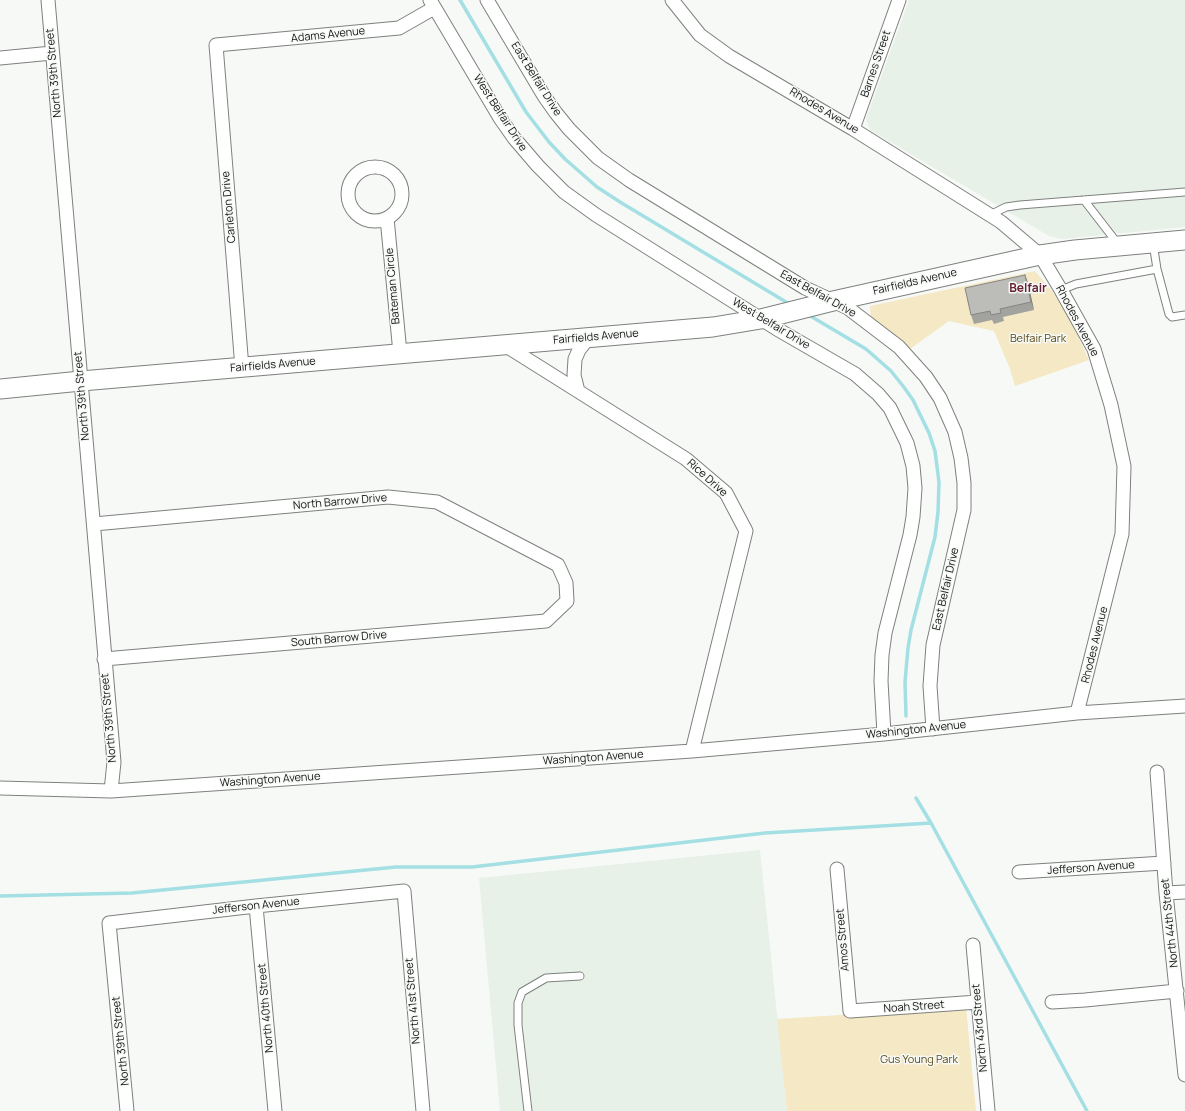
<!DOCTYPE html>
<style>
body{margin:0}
canvas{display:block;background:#f6f9f6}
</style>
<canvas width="1185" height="1111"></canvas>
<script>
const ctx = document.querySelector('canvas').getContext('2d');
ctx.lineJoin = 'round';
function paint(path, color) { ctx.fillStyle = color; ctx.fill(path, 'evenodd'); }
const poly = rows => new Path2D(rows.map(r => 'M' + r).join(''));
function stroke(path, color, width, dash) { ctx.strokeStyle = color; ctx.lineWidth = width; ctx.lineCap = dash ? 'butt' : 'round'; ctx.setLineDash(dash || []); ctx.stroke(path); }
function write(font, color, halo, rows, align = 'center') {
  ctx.font = font + ' Manrope,sans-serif'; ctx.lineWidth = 3; ctx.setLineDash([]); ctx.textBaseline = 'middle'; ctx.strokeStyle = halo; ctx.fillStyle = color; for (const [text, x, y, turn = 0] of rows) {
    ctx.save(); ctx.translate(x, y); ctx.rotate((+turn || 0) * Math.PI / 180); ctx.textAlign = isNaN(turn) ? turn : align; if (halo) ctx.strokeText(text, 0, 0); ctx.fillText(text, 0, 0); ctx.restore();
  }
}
paint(poly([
 [909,0,1185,0,1185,227,1062,239,1049,236,870,130,866,119],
 [760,850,787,1111,500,1111,479,878]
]), '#e8f1e8');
paint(poly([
 [1035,271,1053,292,1073,325,1089,360,1015,386,1010,369,994,331,949,321,910,349,871,318,870,306],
 [966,1007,976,1111,787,1111,777,1019]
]), '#f5e8c5');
stroke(poly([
 [460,0,526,112,549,142,565,159,597,187,620,202,791,305],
 [807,314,866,349,891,371,903,386,913,400,929,433,935,451,939,482,938,512,935,537,911,630,908,648,905,682,906,716],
 [916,798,931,823,1087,1111],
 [0,896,132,893,396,867,472,867,765,833,931,823]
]), '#a4dfe4', 3.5);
const lane = poly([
 [1084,200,1118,244],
 [990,215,1006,207,1020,205,1185,192],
 [1153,243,1157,269],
 [1061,290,1076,284,1157,269,1169,314,1172,317,1185,315],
 [528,1111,518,1025,518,1003,522,992,546,978,580,976]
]);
const street = poly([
 [48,0,114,762,111,791],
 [430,0,500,118,514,138,538,166,564,192,596,215,777,329,855,374,878,394,890,408,907,443,913,466,915,488,913,517,910,535,885,633,882,655,881,681,884,734],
 [487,0,544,96,556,113,569,129,598,158,629,180,805,288,848,308,899,347,926,377,940,398,955,432,961,458,964,483,964,510,933,645,930,686,933,729],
 [672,0,700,35,729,56,853,129,1001,222,1040,255,1061,290,1094,349,1111,405,1124,466,1122,534,1077,713],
 [0,58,52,53],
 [853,129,899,0],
 '348 194a27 27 0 1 1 54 0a27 27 0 1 1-54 0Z',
 [387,218,400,353],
 [503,344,686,459,726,493,746,531,692,751],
 [242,368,216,45,399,28,434,8],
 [578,391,574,375,575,359,579,350,589,337],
 [94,524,388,497,437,502,558,565,566,583,567,601,546,621,104,659],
 [1157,772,1166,893,1185,1075],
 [0,788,111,791,692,751,884,734,1077,713,1185,706],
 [837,869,850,1011,978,1002],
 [1019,872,1164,863],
 [1166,893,1185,892],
 [256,906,275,1111],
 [973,945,988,1111],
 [1052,1002,1085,1000,1177,991],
 [127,1111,109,923,256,906,404,891,423,1111]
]);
const secondary = poly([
 [0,389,81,381,713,327,761,319,833,301,1040,255,1075,250,1185,240]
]);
stroke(lane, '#7e817e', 9);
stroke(street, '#7e817e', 15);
stroke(secondary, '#7e817e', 21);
stroke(lane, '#fff', 7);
stroke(street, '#fff', 13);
stroke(secondary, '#fff', 19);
paint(poly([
 [1025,275,1028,283,1034,310,1003,317,1004,321,994,324,992,320,974,324,971,315]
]), '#a2a39f');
paint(poly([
 [1025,275,1028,283,1034,310,1031,302]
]), '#848482');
const building = poly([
 [1025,275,1031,302,1000,309,1001,313,991,315,990,311,971,315,965,288,1025,275]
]);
paint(building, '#bcbdb9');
stroke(building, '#848482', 1);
write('11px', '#131413', '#f6f9f6', [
 ["Adams Avenue",328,35,-6],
 ["Barnes Street",876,64,-71],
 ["North 39th Street",54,73,-95],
 ["East Belfair Drive",536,79,58],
 ["Rhodes Avenue",824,111,31],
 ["West Belfair Drive",500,113,57],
 ["Carleton Drive",229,207,-95],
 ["Fairfields Avenue",915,282,-13],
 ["Bateman Circle",393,286,-95],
 ["East Belfair Drive",818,294,29],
 ["Rhodes Avenue",1077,321,62],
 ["West Belfair Drive",771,324,31],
 ["Fairfields Avenue",596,337,-5],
 ["Fairfields Avenue",273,365,-5],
 ["North 39th Street",82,396,-95],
 ["Rice Drive",707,478,42],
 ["North Barrow Drive",340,502,-5],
 ["East Belfair Drive",946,589,-77],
 ["South Barrow Drive",339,639,-5],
 ["Rhodes Avenue",1095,645,-76],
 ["North 39th Street",109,718,-95],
 ["Washington Avenue",916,730,-6],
 ["Washington Avenue",593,758,-4],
 ["Washington Avenue",270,780,-4],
 ["Jefferson Avenue",1091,868,-4],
 ["Jefferson Avenue",256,906,-6],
 ["North 44th Street",1170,923,-96],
 ["Amos Street",843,940,-95],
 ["North 41st Street",413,1001,-95],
 ["Noah Street",914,1007,-4],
 ["North 40th Street",266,1008,-95],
 ["North 43rd Street",980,1028,-95],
 ["North 39th Street",121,1041,-96]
]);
write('11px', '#5c4a16', '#f6f9f6', [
 ["Belfair Park",1038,339],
 ["Gus Young Park",919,1060]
]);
write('bold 12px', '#662135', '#f6f9f6', [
 ["Belfair",1028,289]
]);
</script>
